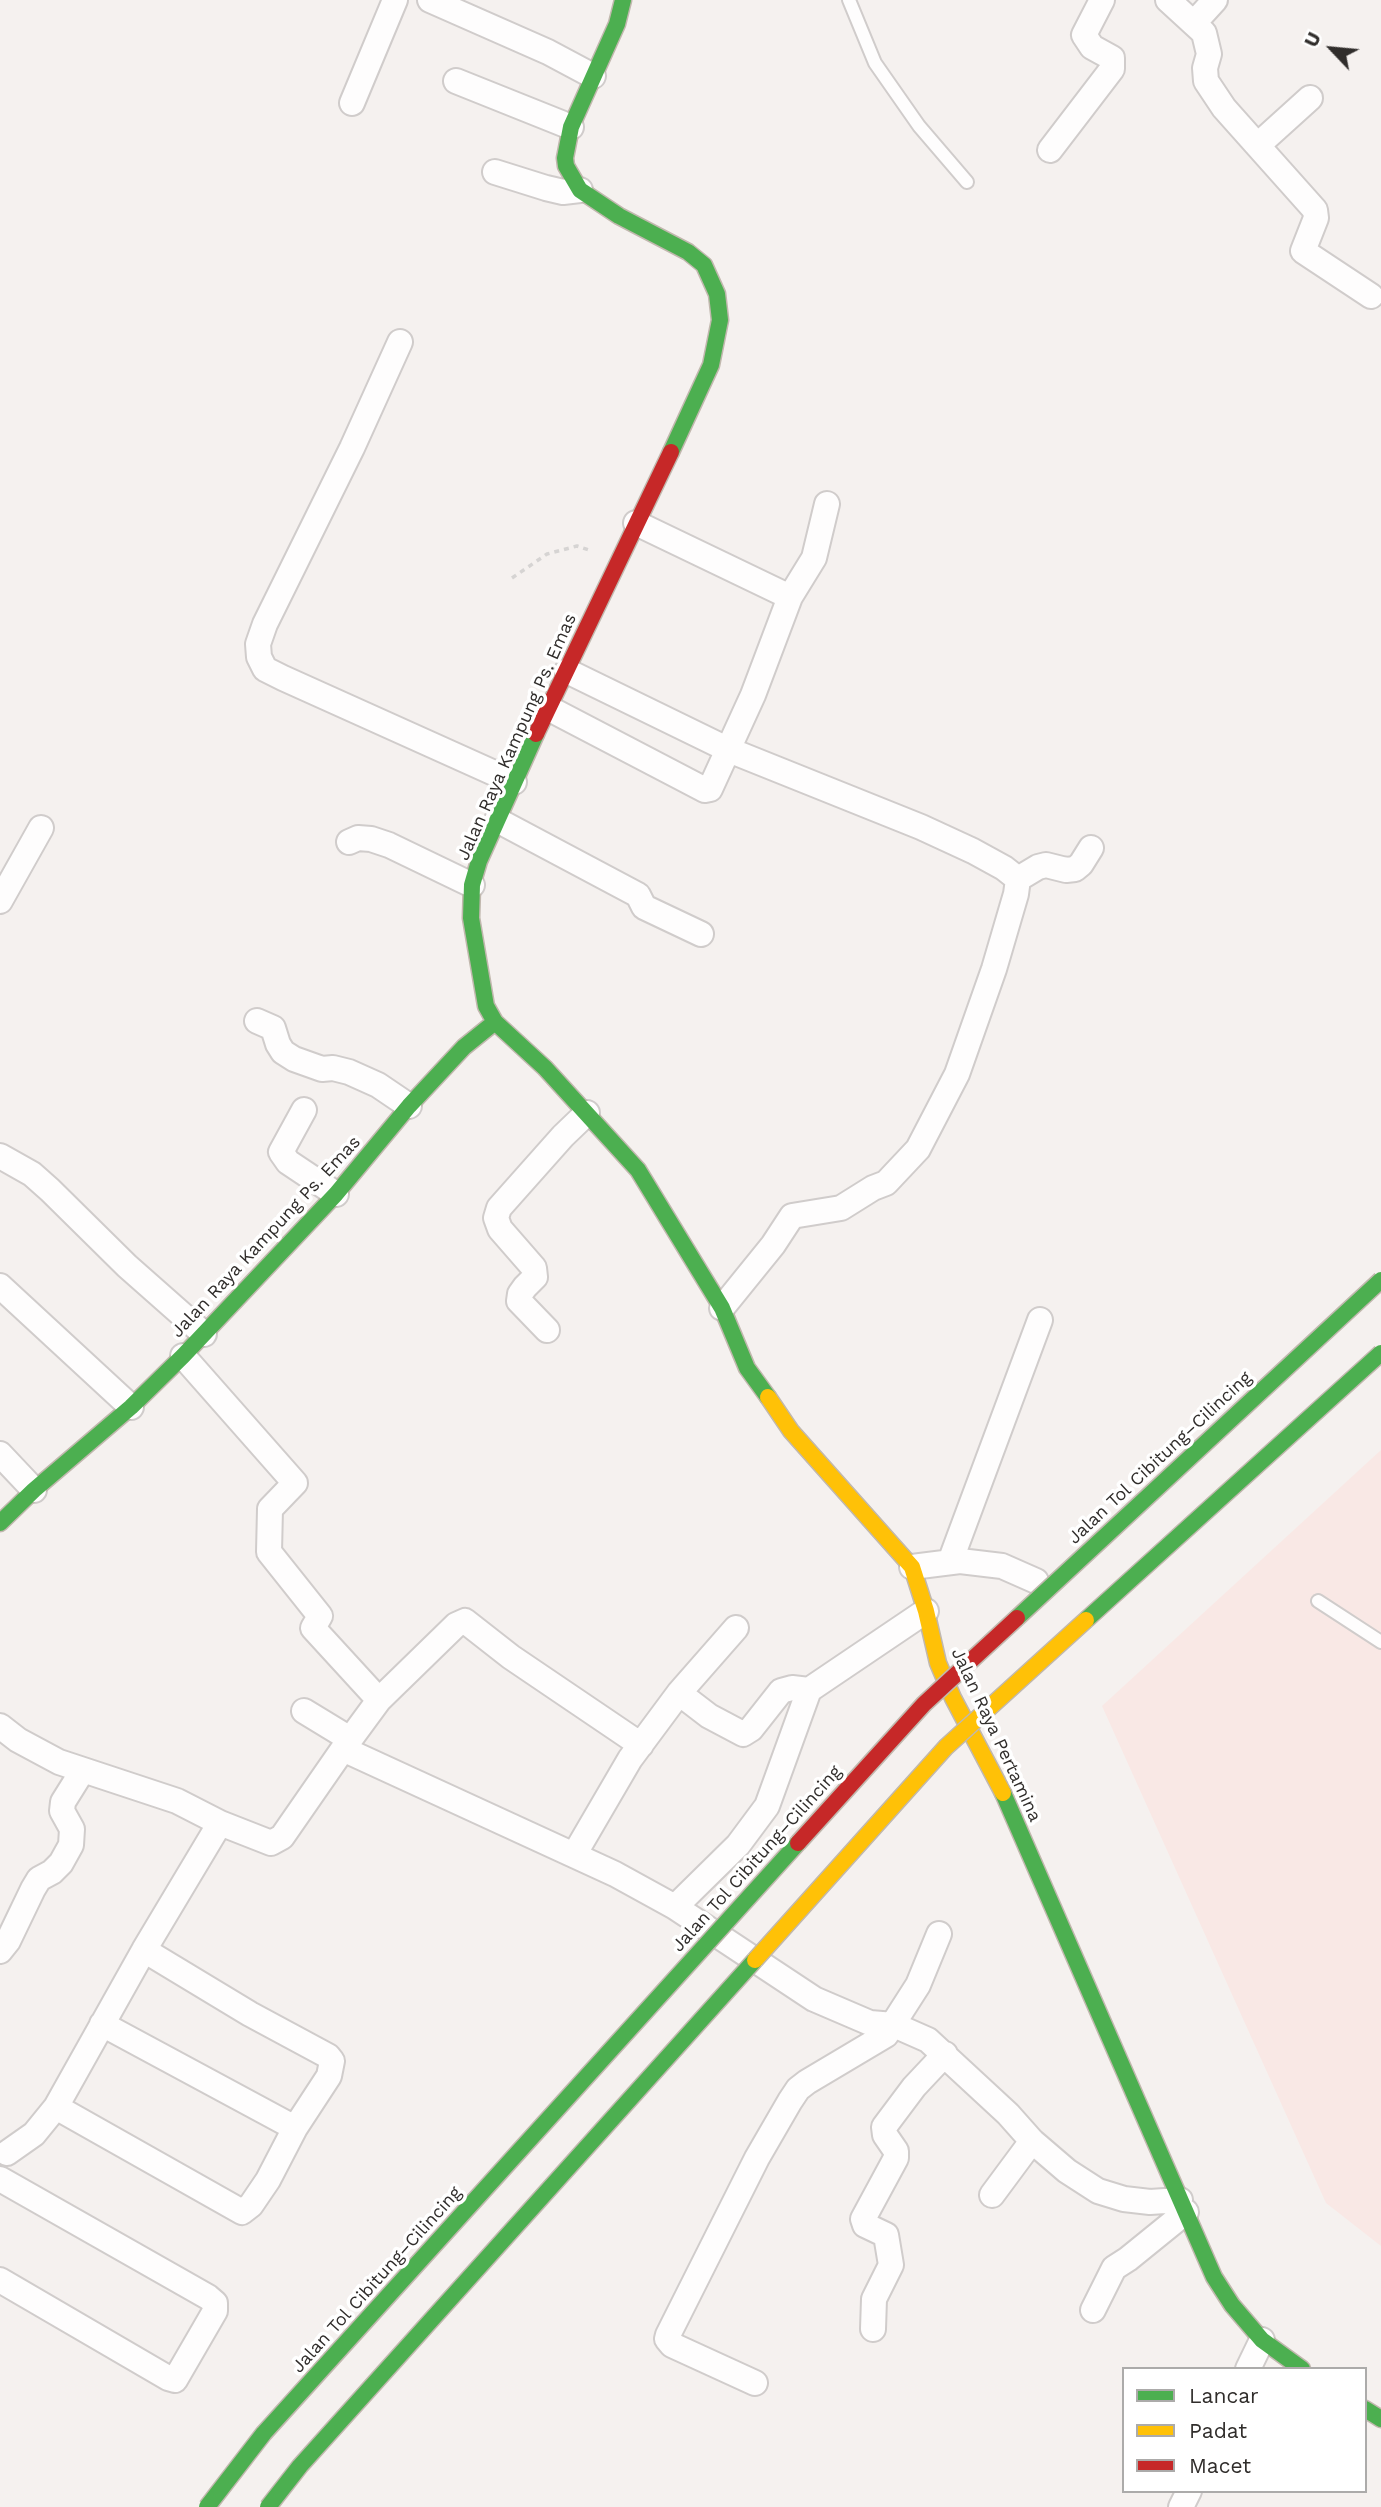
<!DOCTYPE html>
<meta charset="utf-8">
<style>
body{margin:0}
#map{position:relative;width:1381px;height:2507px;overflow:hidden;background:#f5f1ef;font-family:"Work Sans",sans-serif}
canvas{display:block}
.legend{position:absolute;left:1122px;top:2367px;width:245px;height:126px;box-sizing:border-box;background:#fff;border:2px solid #acabaa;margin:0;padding:9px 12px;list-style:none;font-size:21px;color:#302d2b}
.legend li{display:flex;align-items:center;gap:14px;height:35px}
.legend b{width:35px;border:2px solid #acabaa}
.north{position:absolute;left:1297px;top:14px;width:70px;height:70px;-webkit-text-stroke:5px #fff;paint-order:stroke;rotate:296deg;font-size:19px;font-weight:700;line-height:28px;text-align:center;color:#302d2b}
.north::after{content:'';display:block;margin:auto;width:24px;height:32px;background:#302d2b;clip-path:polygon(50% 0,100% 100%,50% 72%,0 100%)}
</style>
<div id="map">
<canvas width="1381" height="2507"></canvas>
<ul class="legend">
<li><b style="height:9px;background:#4caf50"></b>Lancar</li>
<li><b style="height:9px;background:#ffc107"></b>Padat</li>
<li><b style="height:9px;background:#c62828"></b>Macet</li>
</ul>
<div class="north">U</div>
</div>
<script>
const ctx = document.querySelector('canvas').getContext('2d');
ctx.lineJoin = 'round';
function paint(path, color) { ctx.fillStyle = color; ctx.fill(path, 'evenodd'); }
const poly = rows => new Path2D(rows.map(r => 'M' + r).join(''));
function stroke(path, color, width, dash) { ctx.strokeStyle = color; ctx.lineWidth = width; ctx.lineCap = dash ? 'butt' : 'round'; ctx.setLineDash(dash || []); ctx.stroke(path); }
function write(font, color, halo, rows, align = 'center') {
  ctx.font = font + ' "Work Sans",sans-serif'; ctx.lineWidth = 7; ctx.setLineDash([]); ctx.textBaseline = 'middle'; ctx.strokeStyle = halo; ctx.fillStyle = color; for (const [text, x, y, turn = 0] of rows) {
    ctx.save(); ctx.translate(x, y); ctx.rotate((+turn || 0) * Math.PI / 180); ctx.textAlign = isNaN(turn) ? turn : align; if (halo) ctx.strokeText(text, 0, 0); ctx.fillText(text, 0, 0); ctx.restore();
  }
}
paint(poly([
 [1381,1450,1381,2246,1326,2203,1102,1706]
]), '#f9e8e5');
const lane = poly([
 [849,0,875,63,919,126,967,182],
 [1318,1601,1381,1642]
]);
const street = poly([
 [430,0,548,52,593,76],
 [1168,0,1204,33,1209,54,1205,68,1206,81,1224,108,1315,210,1316,218,1303,251,1371,296],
 [1194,23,1215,0],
 [456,81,571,127],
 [352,103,395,0],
 [1258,145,1310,98],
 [1050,150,1112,69,1112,58,1092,47,1084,35,1102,0],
 [495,172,546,188,563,192,580,190],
 [400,342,352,448,265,624,258,644,259,657,265,669,283,678,514,782],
 [636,523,790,597],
 [567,671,729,750,921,827,973,851,1004,868,1018,879,1016,894,994,969,957,1074,918,1149,886,1183,873,1188,841,1208,792,1216,773,1245,722,1308],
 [550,709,684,779,705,790,710,789,753,695,790,597,814,558,827,504],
 [497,820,638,895,644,907,701,934],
 [349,842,358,838,371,839,389,845,472,885],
 [1018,879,1038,867,1046,865,1066,870,1075,869,1081,864,1091,848],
 [0,901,41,828],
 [257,1021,273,1028,278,1044,283,1052,294,1059,322,1069,333,1068,349,1072,378,1085,409,1106],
 [304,1110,281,1152,288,1162,336,1194],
 [0,1156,32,1174,50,1190,127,1266,204,1334],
 [0,1286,131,1407],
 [547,1330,519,1301,520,1294,525,1287,535,1277,534,1268,500,1229,496,1218,499,1208,563,1136,587,1113],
 [183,1356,295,1483,270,1509,269,1552,320,1616,313,1628,379,1700],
 [0,1454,34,1490],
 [950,1562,1040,1320],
 [912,1567,960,1561,1002,1566,1036,1581],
 [679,1693,709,1716,743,1734,751,1729,781,1691,792,1688,809,1690,926,1611],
 [304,1711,350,1739],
 [0,1726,18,1740,59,1762,177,1801,220,1823,271,1843,282,1837,343,1749,615,1874,675,1907,814,1999,870,2023,894,2025,928,2040,1008,2114,1032,2141,1067,2171,1098,2191,1124,2199,1150,2202,1180,2200],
 [343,1749,379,1700,456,1625,465,1621,511,1657,641,1745],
 [574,1855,630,1759,679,1693,736,1628],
 [675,1907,738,1845,767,1806,809,1690],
 [0,1951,8,1941,33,1889,39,1879,52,1872,61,1863,71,1845,72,1829,62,1811,63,1802,83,1770],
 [102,2024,295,2128],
 [56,2107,242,2212,251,2205,268,2180,295,2128,329,2076,332,2061,328,2056,250,2014,144,1950],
 [7,2153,34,2134,56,2107,144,1950,220,1823],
 [0,2179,208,2297,215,2303,215,2311,175,2380,168,2378,0,2280],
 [992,2195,1032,2141],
 [1093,2310,1114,2268,1128,2259,1186,2212],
 [873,2329,874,2299,891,2265,886,2235,865,2225,863,2219,896,2158,896,2151,885,2135,884,2127,914,2087,945,2054],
 [1248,2369,1262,2340],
 [755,2383,672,2345,667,2339,668,2335,757,2158,790,2101,798,2089,807,2082,886,2035,918,1985,939,1934],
 [1181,2507,1189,2491]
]);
const fast = poly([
 [623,0,617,24,571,127,565,158,566,166,580,190,619,216,688,252,704,265,717,294,720,320,711,365,671,452],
 [536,734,479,861,472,885,471,918,486,1006,495,1022,545,1068,638,1170,722,1308,747,1368,768,1397],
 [0,1523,34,1490,131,1407,183,1356,336,1194,409,1106,464,1047,495,1022],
 [1003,1793,1214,2277,1232,2305,1262,2340,1302,2369],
 [1365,2409,1381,2419]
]);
const slow = poly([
 [768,1397,791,1431,912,1567,926,1611,938,1663,953,1698,1003,1793]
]);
const jam = poly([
 [536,734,671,452]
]);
stroke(lane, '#d0cccb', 16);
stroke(street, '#d0cccb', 28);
stroke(fast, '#c1b8ae', 19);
stroke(slow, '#c1b8ae', 19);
stroke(jam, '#c1b8ae', 19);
stroke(poly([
 [512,578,547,554,577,546,592,551]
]), '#d6d4d3', 3.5, [5, 5]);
stroke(lane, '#fefdfd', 12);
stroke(street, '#fefdfd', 24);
stroke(fast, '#4caf50', 16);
stroke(slow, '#ffc107', 16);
stroke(jam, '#c62828', 16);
const fastBridge = poly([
 [1017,1618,1381,1280],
 [1086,1620,1381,1353],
 [207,2507,264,2433,798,1843],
 [268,2507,300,2466,755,1960]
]);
const slowBridge = poly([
 [755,1960,946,1747,1086,1620]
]);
const jamBridge = poly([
 [798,1843,924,1704,1017,1618]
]);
stroke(fastBridge, '#c1b8ae', 19, []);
stroke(slowBridge, '#c1b8ae', 19, []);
stroke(jamBridge, '#c1b8ae', 19, []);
stroke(fastBridge, '#4caf50', 16);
stroke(slowBridge, '#ffc107', 16);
stroke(jamBridge, '#c62828', 16);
write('18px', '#302d2b', '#fff', [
 ["Jalan Raya Kampung Ps. Emas",517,737,-66],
 ["Jalan Raya Kampung Ps. Emas",266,1237,-47],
 ["Jalan Tol Cibitung–Cilincing",1160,1458,-43],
 ["Jalan Raya Pertamina",996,1735,65],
 ["Jalan Tol Cibitung–Cilincing",757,1859,-48],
 ["Jalan Tol Cibitung–Cilincing",377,2280,-48]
]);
</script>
